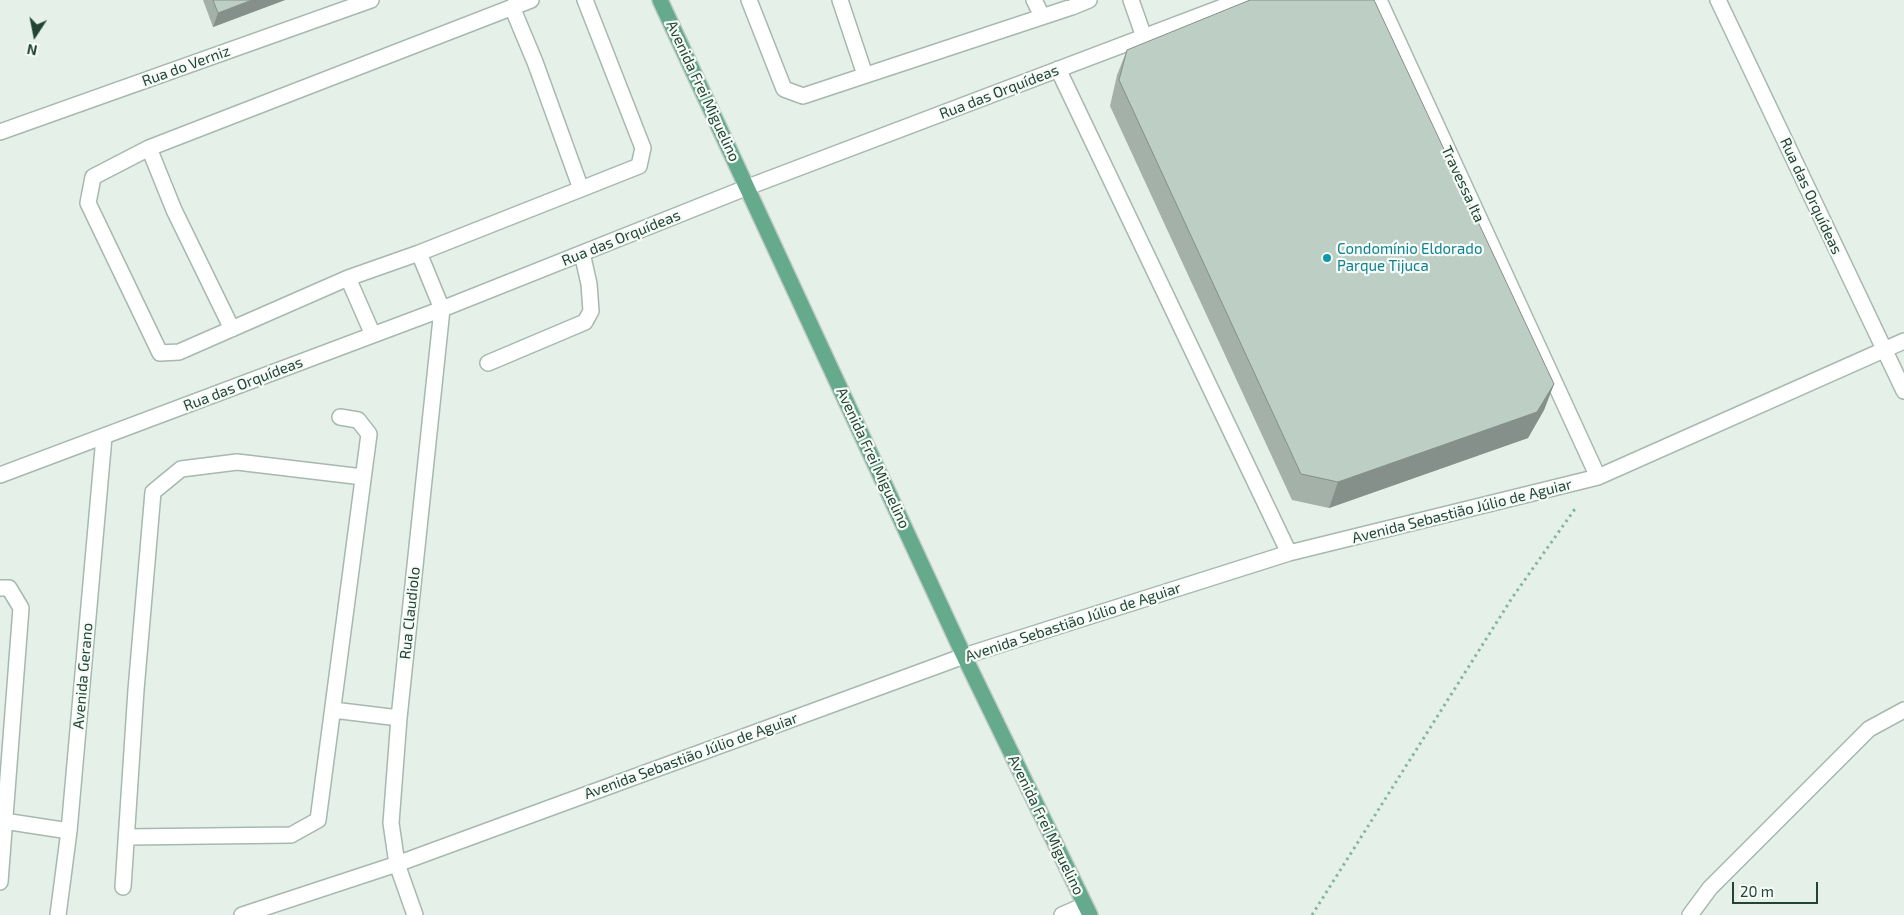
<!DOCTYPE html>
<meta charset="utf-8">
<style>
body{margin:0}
#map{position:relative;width:1904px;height:915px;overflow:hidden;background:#e5f0e9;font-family:"Exo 2",sans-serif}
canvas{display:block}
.north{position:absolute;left:10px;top:10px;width:50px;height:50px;-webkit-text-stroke:4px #f6fbf8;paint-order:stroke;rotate:191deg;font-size:14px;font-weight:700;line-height:20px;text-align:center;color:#214435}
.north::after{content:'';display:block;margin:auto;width:18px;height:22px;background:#214435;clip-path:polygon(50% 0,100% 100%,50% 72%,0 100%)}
.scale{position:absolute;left:1732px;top:882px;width:86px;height:22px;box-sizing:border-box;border:2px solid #214435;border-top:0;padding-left:6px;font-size:15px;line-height:18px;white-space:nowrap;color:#214435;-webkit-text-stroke:4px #f6fbf8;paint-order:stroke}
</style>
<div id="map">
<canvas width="1904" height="915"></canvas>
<div class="north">N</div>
<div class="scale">20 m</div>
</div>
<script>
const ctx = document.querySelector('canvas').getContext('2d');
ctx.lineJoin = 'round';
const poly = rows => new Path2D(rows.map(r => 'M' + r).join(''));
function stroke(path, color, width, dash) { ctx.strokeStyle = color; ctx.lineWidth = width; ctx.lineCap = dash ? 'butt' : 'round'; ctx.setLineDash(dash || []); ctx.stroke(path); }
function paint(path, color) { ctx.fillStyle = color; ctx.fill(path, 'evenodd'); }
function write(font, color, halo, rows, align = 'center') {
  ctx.font = font + ' "Exo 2",sans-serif'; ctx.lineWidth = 4.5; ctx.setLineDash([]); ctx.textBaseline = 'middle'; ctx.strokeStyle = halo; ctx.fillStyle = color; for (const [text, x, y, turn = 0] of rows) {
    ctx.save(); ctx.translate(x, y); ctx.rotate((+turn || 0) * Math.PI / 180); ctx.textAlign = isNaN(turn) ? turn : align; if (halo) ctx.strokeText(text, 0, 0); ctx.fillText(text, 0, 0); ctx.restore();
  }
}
const minor = poly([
 [749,0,784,89,803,96,1072,7,1089,0],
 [840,0,865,75],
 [1034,0,1042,16],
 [1131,0,1144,37],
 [1379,0,1598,477],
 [1718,0,1904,391],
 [1058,69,1289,553],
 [0,132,371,0],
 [149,148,93,177,88,203,160,353,179,352,348,278,419,253,581,189,535,62,512,7],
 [581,189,639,166,643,148,585,0],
 [348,278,373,335],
 [232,329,174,210,149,148,531,0],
 [488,363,585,322,591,311,589,284,582,253],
 [0,475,442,309,748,187,1241,0],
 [0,588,9,588,21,608,0,882],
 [333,710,399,718],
 [4,821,69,831],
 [127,837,291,835,318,820,369,434,358,420,340,417],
 [123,887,136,690,153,492,181,469,237,462,363,477],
 [58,915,69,831,104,437],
 [242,915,397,864,964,656,1289,553,1598,477,1904,341],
 [415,915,397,864,391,823,399,718,442,309,419,253],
 [1062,915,1085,905],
 [1690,915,1710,888,1869,729,1904,710]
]);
const major = poly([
 [660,0,964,656,1090,915]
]);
stroke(minor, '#a6b9af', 18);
stroke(major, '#c1cbc6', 18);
stroke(poly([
 [1312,915,1512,598,1577,506]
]), '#82b79e', 3, [2.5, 4]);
stroke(minor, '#fff', 15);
stroke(major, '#65aa8d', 15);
paint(poly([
 [203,0,285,0,213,27],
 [1127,50,1554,384,1544,410,1528,438,1329,508,1292,500,1110,106,1117,75]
]), '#a3b1a9');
paint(poly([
 [252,0,285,0,213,27,218,13],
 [1554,384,1544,410,1528,438,1329,508,1338,482]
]), '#849089');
const building = poly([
 [213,0,252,0,218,13,213,0],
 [1250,0,1374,0,1554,384,1537,412,1338,482,1301,474,1119,80,1127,50,1250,0]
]);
paint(building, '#bdcec4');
stroke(building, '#849089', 1);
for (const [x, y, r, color] of [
 [1327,258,5,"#0f9aa8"]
]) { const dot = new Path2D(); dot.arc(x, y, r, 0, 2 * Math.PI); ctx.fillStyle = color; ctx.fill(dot); stroke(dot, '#f6fbf8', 2); }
write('15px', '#214435', '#f6fbf8', [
 ["Rua do Verniz",186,66,-20],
 ["Avenida Frei Miguelino",703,91,65],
 ["Rua das Orquídeas",999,92,-21],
 ["Travessa Ita",1463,184,65],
 ["Rua das Orquídeas",1811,196,65],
 ["Rua das Orquídeas",621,238,-22],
 ["Rua das Orquídeas",243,384,-21],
 ["Avenida Frei Miguelino",873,458,65],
 ["Avenida Sebastião Júlio de Aguiar",1462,511,-14],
 ["Rua Claudiolo",410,613,-84],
 ["Avenida Sebastião Júlio de Aguiar",1073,622,-18],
 ["Avenida Gerano",83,676,-85],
 ["Avenida Sebastião Júlio de Aguiar",691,756,-20],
 ["Avenida Frei Miguelino",1046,825,64]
]);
write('15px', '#0d838f', '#f6fbf8', [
 ["Condomínio Eldorado",1337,249],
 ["Parque Tijuca",1337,266]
], 'left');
</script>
